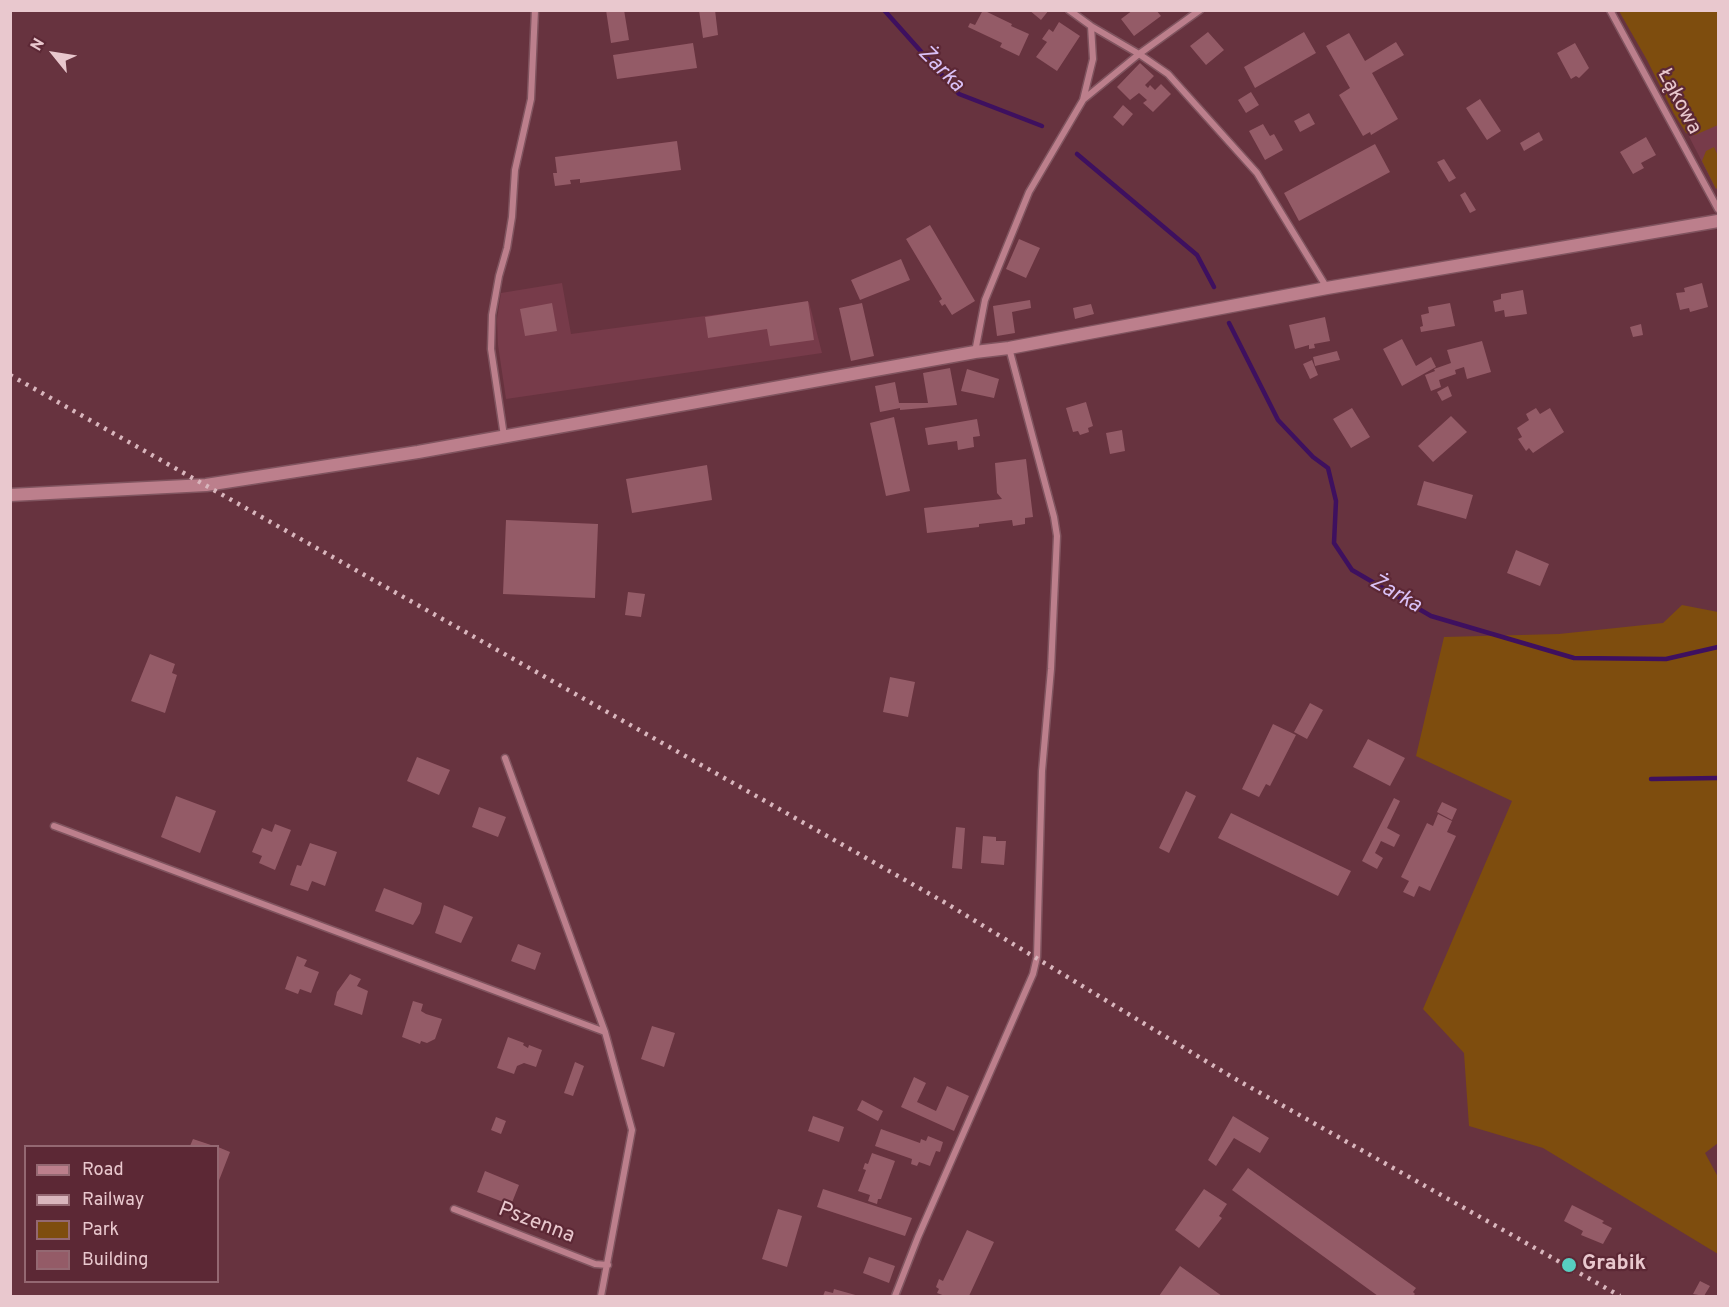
<!DOCTYPE html>
<meta charset="utf-8">
<style>
body{margin:0}
#map{position:relative;width:1729px;height:1307px;overflow:hidden;background:#67333f;font-family:Overpass,sans-serif}
canvas{display:block}
.frame{position:absolute;inset:0;border:12px solid #e9c8ce;pointer-events:none}
.legend{position:absolute;left:24px;top:1145px;width:195px;height:138px;box-sizing:border-box;background:#5c2835;border:2px solid #946872;margin:0;padding:8px 10px;list-style:none;font-size:18px;color:#e9c8ce}
.legend li{display:flex;align-items:center;gap:12px;height:30px}
.legend b{width:30px;border:2px solid #946872}
.north{position:absolute;left:24px;top:24px;width:60px;height:60px;-webkit-text-stroke:4px #5c2835;paint-order:stroke;rotate:300deg;font-size:16px;font-weight:700;line-height:24px;text-align:center;color:#e9c8ce}
.north::after{content:'';display:block;margin:auto;width:21px;height:27px;background:#e9c8ce;clip-path:polygon(50% 0,100% 100%,50% 72%,0 100%)}
</style>
<div id="map">
<canvas width="1729" height="1307"></canvas>
<div class="frame"></div>
<ul class="legend">
<li><b style="height:8px;background:#bc7f8c"></b>Road</li>
<li><b style="height:8px;background:#d9b6bd"></b>Railway</li>
<li><b style="height:16px;background:#7e4d0e"></b>Park</li>
<li><b style="height:16px;background:#945b67"></b>Building</li>
</ul>
<div class="north">N</div>
</div>
<script>
const ctx = document.querySelector('canvas').getContext('2d');
ctx.lineJoin = 'round';
function paint(path, color) { ctx.fillStyle = color; ctx.fill(path, 'evenodd'); }
const poly = rows => new Path2D(rows.map(r => 'M' + r).join(''));
function stroke(path, color, width, dash) { ctx.strokeStyle = color; ctx.lineWidth = width; ctx.lineCap = dash ? 'butt' : 'round'; ctx.setLineDash(dash || []); ctx.stroke(path); }
function write(font, color, halo, rows, align = 'center') {
  ctx.font = font + ' Overpass,sans-serif'; ctx.lineWidth = 4.5; ctx.setLineDash([]); ctx.textBaseline = 'middle'; ctx.strokeStyle = halo; ctx.fillStyle = color; for (const [text, x, y, turn = 0] of rows) {
    ctx.save(); ctx.translate(x, y); ctx.rotate((+turn || 0) * Math.PI / 180); ctx.textAlign = isNaN(turn) ? turn : align; if (halo) ctx.strokeText(text, 0, 0); ctx.fillText(text, 0, 0); ctx.restore();
  }
}
paint(poly([
 [1718,105,1718,187,1716,189,1678,115],
 [562,283,571,334,809,302,822,353,506,399,498,345,497,319,501,293]
]), '#773b4a');
paint(poly([
 [1619,11,1718,11,1718,125,1695,135,1686,133,1674,114,1647,60],
 [1714,147,1718,156,1718,187,1716,189,1702,161,1706,151],
 [1682,605,1718,612,1718,1143,1705,1153,1718,1177,1718,1254,1543,1148,1469,1126,1464,1053,1423,1009,1512,801,1416,756,1444,637,1559,634,1663,623]
]), '#7e4d0e');
stroke(poly([
 [884,10,959,94,1042,126],
 [1077,154,1197,255,1214,287],
 [1229,323,1278,420,1313,457,1328,468,1336,501,1334,543,1352,570,1431,616,1574,658,1666,659,1718,647],
 [1651,779,1718,778]
]), '#3e105f', 4.5);
paint(poly([
 [606,10,624,10,629,40,611,43],
 [699,10,715,10,718,35,703,38],
 [983,10,1012,24,1011,26,1029,34,1019,56,1000,47,1002,43,968,27,970,23,975,25],
 [1029,10,1049,10,1041,20],
 [1133,10,1156,10,1161,16,1134,36,1121,19],
 [1059,22,1080,36,1057,71,1036,57,1047,42,1042,39,1049,29,1053,32],
 [1208,32,1224,50,1206,65,1190,46],
 [1304,32,1316,53,1255,88,1244,67],
 [1349,33,1365,61,1396,42,1404,55,1372,73,1398,119,1371,135,1370,132,1363,136,1339,95,1350,88,1326,46],
 [693,43,697,68,617,79,613,55],
 [1575,43,1589,68,1579,78,1576,76,1571,79,1557,53],
 [1140,63,1154,76,1145,85,1148,88,1150,85,1155,90,1161,84,1171,94,1153,112,1143,103,1147,100,1139,93,1130,100,1117,87],
 [1251,92,1259,105,1246,113,1238,100],
 [1480,99,1501,131,1487,140,1466,108],
 [1123,105,1133,114,1123,126,1113,117],
 [1309,113,1315,124,1300,132,1294,121],
 [1263,124,1270,136,1274,134,1283,150,1265,160,1249,131],
 [1539,132,1543,140,1524,151,1520,143],
 [1646,137,1656,155,1641,163,1644,168,1633,174,1620,152],
 [677,141,681,170,580,183,580,179,570,180,571,184,555,186,553,173,557,173,555,157],
 [1375,144,1390,172,1299,221,1284,193],
 [1444,159,1456,178,1449,182,1437,162],
 [1465,192,1476,210,1470,213,1460,195],
 [930,225,975,301,952,315,945,304,942,306,939,301,942,299,906,239],
 [1019,239,1040,248,1026,278,1006,269],
 [901,259,910,280,860,300,851,280],
 [1702,283,1708,307,1690,312,1689,308,1680,310,1676,293,1685,292,1684,288],
 [1523,290,1527,314,1505,317,1504,310,1495,312,1493,301,1501,299,1501,294],
 [1030,300,1031,308,1012,312,1015,333,997,336,993,306],
 [808,301,814,340,770,346,767,329,708,338,705,317],
 [552,303,557,331,525,336,520,309],
 [862,303,874,356,851,361,839,308],
 [1450,303,1455,326,1421,332,1420,327,1423,326,1421,315,1429,313,1428,307],
 [1091,304,1094,314,1075,319,1073,308],
 [1325,317,1330,341,1314,344,1315,348,1309,349,1309,345,1295,349,1289,325],
 [1641,324,1643,335,1633,337,1630,327],
 [1402,339,1416,366,1431,357,1436,367,1402,386,1383,349],
 [1482,341,1491,372,1467,379,1464,367,1455,370,1456,374,1439,380,1441,387,1431,391,1425,375,1435,371,1434,369,1451,363,1447,350],
 [1337,351,1340,360,1315,366,1313,357],
 [1312,360,1318,375,1310,379,1303,364],
 [950,368,957,405,900,410,900,408,880,412,875,386,895,382,899,403,928,403,923,373],
 [967,369,999,379,994,398,961,391],
 [1448,386,1452,396,1442,401,1437,392],
 [1086,402,1093,426,1088,428,1089,432,1080,435,1078,431,1073,432,1066,408],
 [1352,408,1370,437,1351,448,1333,419],
 [1536,408,1540,414,1550,408,1564,432,1533,453,1529,448,1526,451,1518,439,1522,437,1517,428,1529,420,1526,414],
 [1451,416,1467,432,1433,462,1418,446],
 [894,417,910,491,886,496,870,423],
 [977,419,980,436,973,437,974,447,958,450,957,441,928,445,925,428],
 [1122,430,1125,451,1110,454,1106,433],
 [1026,459,1033,517,1025,518,1025,524,1013,526,1012,520,979,524,979,527,927,533,924,508,1002,499,997,493,995,463],
 [707,465,712,500,632,513,626,479],
 [1424,481,1473,495,1466,519,1417,505],
 [506,520,598,524,595,598,503,594],
 [1516,550,1549,564,1540,586,1507,573],
 [628,592,645,594,641,617,625,615],
 [150,654,175,664,172,673,177,675,165,713,131,701],
 [890,677,915,682,908,717,883,712],
 [1310,703,1323,710,1307,739,1294,732],
 [1273,724,1296,735,1270,786,1266,784,1259,797,1242,789],
 [1368,739,1405,758,1390,786,1353,767],
 [417,757,450,770,439,795,407,781],
 [1186,791,1196,796,1169,853,1159,848],
 [176,796,216,811,200,853,161,837],
 [1394,798,1400,801,1387,828,1400,835,1394,847,1381,841,1375,853,1383,858,1377,869,1362,861],
 [1442,802,1457,809,1452,820,1437,812],
 [479,807,506,817,498,837,472,827],
 [1231,813,1351,871,1338,896,1218,838],
 [1438,814,1452,821,1447,832,1456,836,1430,891,1419,886,1414,897,1403,892,1409,881,1401,877,1427,823,1433,826],
 [275,824,291,830,275,870,259,863,262,856,252,852,262,828,272,832],
 [956,827,965,828,962,869,952,868],
 [983,836,996,837,996,841,1006,841,1004,865,981,863],
 [310,843,337,852,325,886,312,881,308,891,290,885,297,865,301,866],
 [384,888,422,903,420,913,413,925,375,911],
 [444,905,473,917,461,943,435,933],
 [518,944,541,953,535,970,511,961],
 [297,956,307,960,304,966,319,972,311,993,300,989,298,994,285,989],
 [350,974,361,979,357,986,368,991,362,1015,334,1005,337,992],
 [413,1001,423,1004,421,1011,426,1014,442,1019,435,1039,427,1043,421,1041,420,1044,402,1037],
 [652,1026,675,1033,664,1067,641,1059],
 [508,1037,524,1043,523,1045,528,1048,529,1045,542,1050,536,1067,524,1063,517,1066,514,1074,497,1068],
 [575,1062,584,1066,573,1096,564,1093],
 [914,1077,926,1083,917,1102,936,1111,947,1086,969,1096,954,1131,901,1107],
 [862,1100,883,1111,878,1121,857,1110],
 [813,1116,844,1127,839,1142,808,1131],
 [1233,1116,1269,1138,1260,1153,1234,1138,1216,1166,1208,1160],
 [496,1117,506,1121,501,1134,491,1130],
 [881,1129,920,1143,921,1139,926,1141,928,1136,943,1142,940,1152,936,1151,930,1166,919,1162,917,1166,911,1164,912,1159,875,1146],
 [193,1139,214,1146,190,1146],
 [218,1147,230,1152,218,1183],
 [872,1153,895,1161,881,1199,878,1199,877,1204,868,1201,870,1195,858,1191,866,1170,863,1169,865,1163,868,1164],
 [1248,1168,1416,1288,1413,1292,1415,1294,1413,1296,1378,1296,1232,1190],
 [485,1171,519,1185,511,1205,477,1192],
 [823,1189,912,1218,905,1236,817,1207],
 [1204,1189,1227,1204,1219,1216,1222,1218,1199,1248,1175,1230],
 [1572,1205,1604,1221,1602,1223,1612,1228,1603,1244,1581,1235,1583,1231,1564,1221],
 [778,1209,802,1216,787,1267,762,1259],
 [967,1230,994,1242,969,1296,945,1296,937,1293,939,1289,936,1287,939,1279,943,1281],
 [869,1257,895,1266,889,1283,863,1273],
 [1180,1266,1222,1296,1159,1296],
 [1700,1281,1710,1286,1704,1296,1693,1294],
 [834,1289,859,1296,823,1296,825,1291,833,1293]
]), '#945b67');
const minor = poly([
 [1069,10,1091,26,1139,54,1168,74,1257,173,1327,288],
 [1610,10,1718,209],
 [1084,99,1139,54,1200,10],
 [975,352,985,300,1029,192,1083,100,1093,59,1091,26],
 [504,436,491,349,492,315,499,276,507,248,512,217,515,170,531,99,535,10],
 [505,758,605,1032,632,1130,601,1296],
 [54,826,605,1032],
 [454,1209,595,1264,608,1265],
 [895,1296,918,1237,1033,974,1037,957,1042,771,1051,669,1057,536,1054,517,1009,348]
]);
const secondary = poly([
 [10,495,206,485,418,452,975,352,1009,348,1327,288,1718,221]
]);
stroke(minor, '#80545f', 9);
stroke(secondary, '#80545f', 15);
stroke(minor, '#bc7f8c', 6);
stroke(secondary, '#bc7f8c', 12);
stroke(poly([
 [10,375,944,902,1232,1077,1620,1296]
]), '#d9b6bd', 4.5, [3, 6]);
for (const [x, y, r, color] of [
 [1569,1265,8,"#57cec1"]
]) { const dot = new Path2D(); dot.arc(x, y, r, 0, 2 * Math.PI); ctx.fillStyle = color; ctx.fill(dot); stroke(dot, '#5c2835', 2); }
write('21px', '#e9c8ce', '#5c2835', [
 ["Łąkowa",1678,102,62],
 ["Pszenna",536,1224,21]
]);
write('bold 21px', '#e9c8ce', '#5c2835', [
 ["Grabik",1582,1265]
], 'left');
write('italic 22px', '#dac1f7', '#5c2835', [
 ["Żarka",940,70,45],
 ["Żarka",1395,595,30]
]);
</script>
